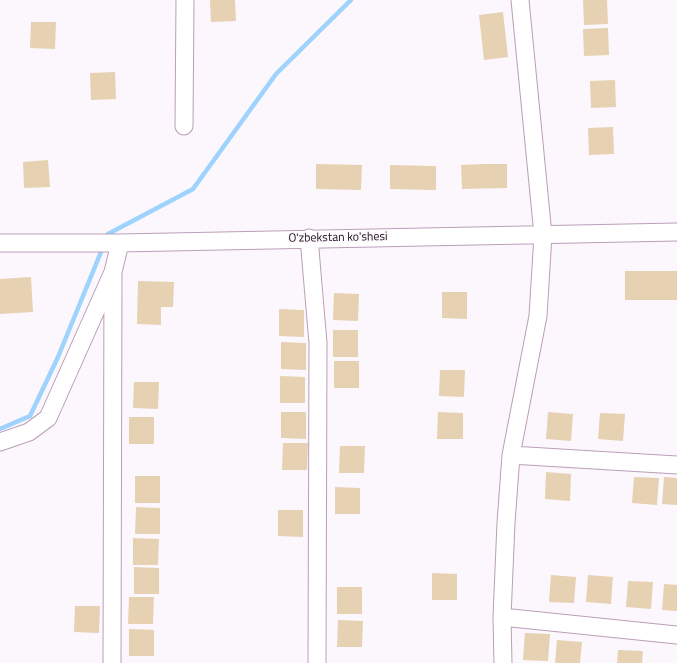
<!DOCTYPE html>
<style>
body{margin:0}
canvas{display:block;background:#fcf7fc}
</style>
<canvas width="677" height="663"></canvas>
<script>
const ctx = document.querySelector('canvas').getContext('2d');
ctx.lineJoin = 'round';
const poly = rows => new Path2D(rows.map(r => 'M' + r).join(''));
function stroke(path, color, width, dash) { ctx.strokeStyle = color; ctx.lineWidth = width; ctx.lineCap = dash ? 'butt' : 'round'; ctx.setLineDash(dash || []); ctx.stroke(path); }
function paint(path, color) { ctx.fillStyle = color; ctx.fill(path, 'evenodd'); }
function write(font, color, halo, rows, align = 'center') {
  ctx.font = font + ' "Titillium Web",sans-serif'; ctx.lineWidth = 3; ctx.setLineDash([]); ctx.textBaseline = 'middle'; ctx.strokeStyle = halo; ctx.fillStyle = color; for (const [text, x, y, turn = 0] of rows) {
    ctx.save(); ctx.translate(x, y); ctx.rotate((+turn || 0) * Math.PI / 180); ctx.textAlign = isNaN(turn) ? turn : align; if (halo) ctx.strokeText(text, 0, 0); ctx.fillText(text, 0, 0); ctx.restore();
  }
}
stroke(poly([
 [108,234,193,189,276,74,351,0],
 [0,429,30,416,58,357,101,252]
]), '#9dd3fc', 4.5);
paint(poly([
 [210,0,235,0,236,21,211,22],
 [583,0,607,0,608,24,584,25],
 [503,12,508,57,484,60,479,15],
 [31,22,56,22,55,49,30,48],
 [608,28,609,55,584,56,583,29],
 [115,72,116,99,91,100,90,73],
 [615,80,616,107,591,108,590,81],
 [613,127,614,154,589,155,588,128],
 [48,160,50,187,24,188,23,162],
 [316,164,362,165,361,190,316,189],
 [484,164,507,164,507,188,462,189,461,165],
 [390,165,436,166,436,190,390,189],
 [625,271,677,271,677,300,625,300],
 [31,277,33,312,0,314,0,279],
 [138,281,174,282,173,307,161,307,161,325,137,324],
 [442,292,467,292,467,319,442,318],
 [334,293,359,294,358,321,333,320],
 [279,309,304,310,304,337,279,336],
 [333,330,358,330,358,357,333,357],
 [281,342,306,343,306,370,281,369],
 [334,361,359,361,359,388,334,388],
 [440,370,465,370,464,397,439,396],
 [280,376,305,377,305,403,280,403],
 [134,382,159,382,158,409,133,408],
 [281,412,306,412,306,439,281,438],
 [438,412,463,413,463,439,437,439],
 [548,412,573,414,571,441,546,439],
 [600,413,625,414,623,441,598,439],
 [129,417,154,417,154,444,129,444],
 [283,443,308,443,307,470,282,470],
 [340,446,365,446,364,473,339,473],
 [546,472,571,474,570,501,545,499],
 [135,476,160,476,160,503,135,503],
 [634,477,659,478,657,505,632,503],
 [664,477,677,478,677,505,662,504],
 [335,487,360,488,360,514,335,514],
 [136,507,160,508,160,534,135,534],
 [278,510,303,510,303,537,278,536],
 [133,538,159,539,158,565,133,565],
 [134,567,159,568,159,594,134,594],
 [432,573,457,574,457,600,432,600],
 [551,575,576,577,574,603,549,602],
 [588,575,613,577,611,604,586,602],
 [628,581,653,582,651,609,626,607],
 [664,584,677,585,677,611,662,610],
 [337,587,362,587,362,614,337,614],
 [129,597,154,597,153,624,128,624],
 [75,606,100,606,99,633,74,632],
 [338,620,363,621,362,647,337,647],
 [129,629,154,630,154,656,129,656],
 [525,633,550,634,548,661,523,660],
 [557,640,582,642,580,663,555,663],
 [618,650,643,651,642,663,617,663]
]), '#e6d1b3');
const street = poly([
 [184,126,185,0],
 [309,238,318,343,317,663],
 [0,243,120,243,677,232],
 [0,442,29,432,48,418,113,272,120,243],
 [511,455,677,465],
 [502,617,677,635],
 [112,663,113,272],
 [503,663,502,617,506,523,511,455,538,316,543,235,520,0]
]);
stroke(street, '#ba9fb8', 19);
stroke(street, '#fff', 17);
write('12px', '#1d141d', '#fcf7fc', [
 ["O'zbekstan ko'shesi",338,238,-1]
]);
</script>
